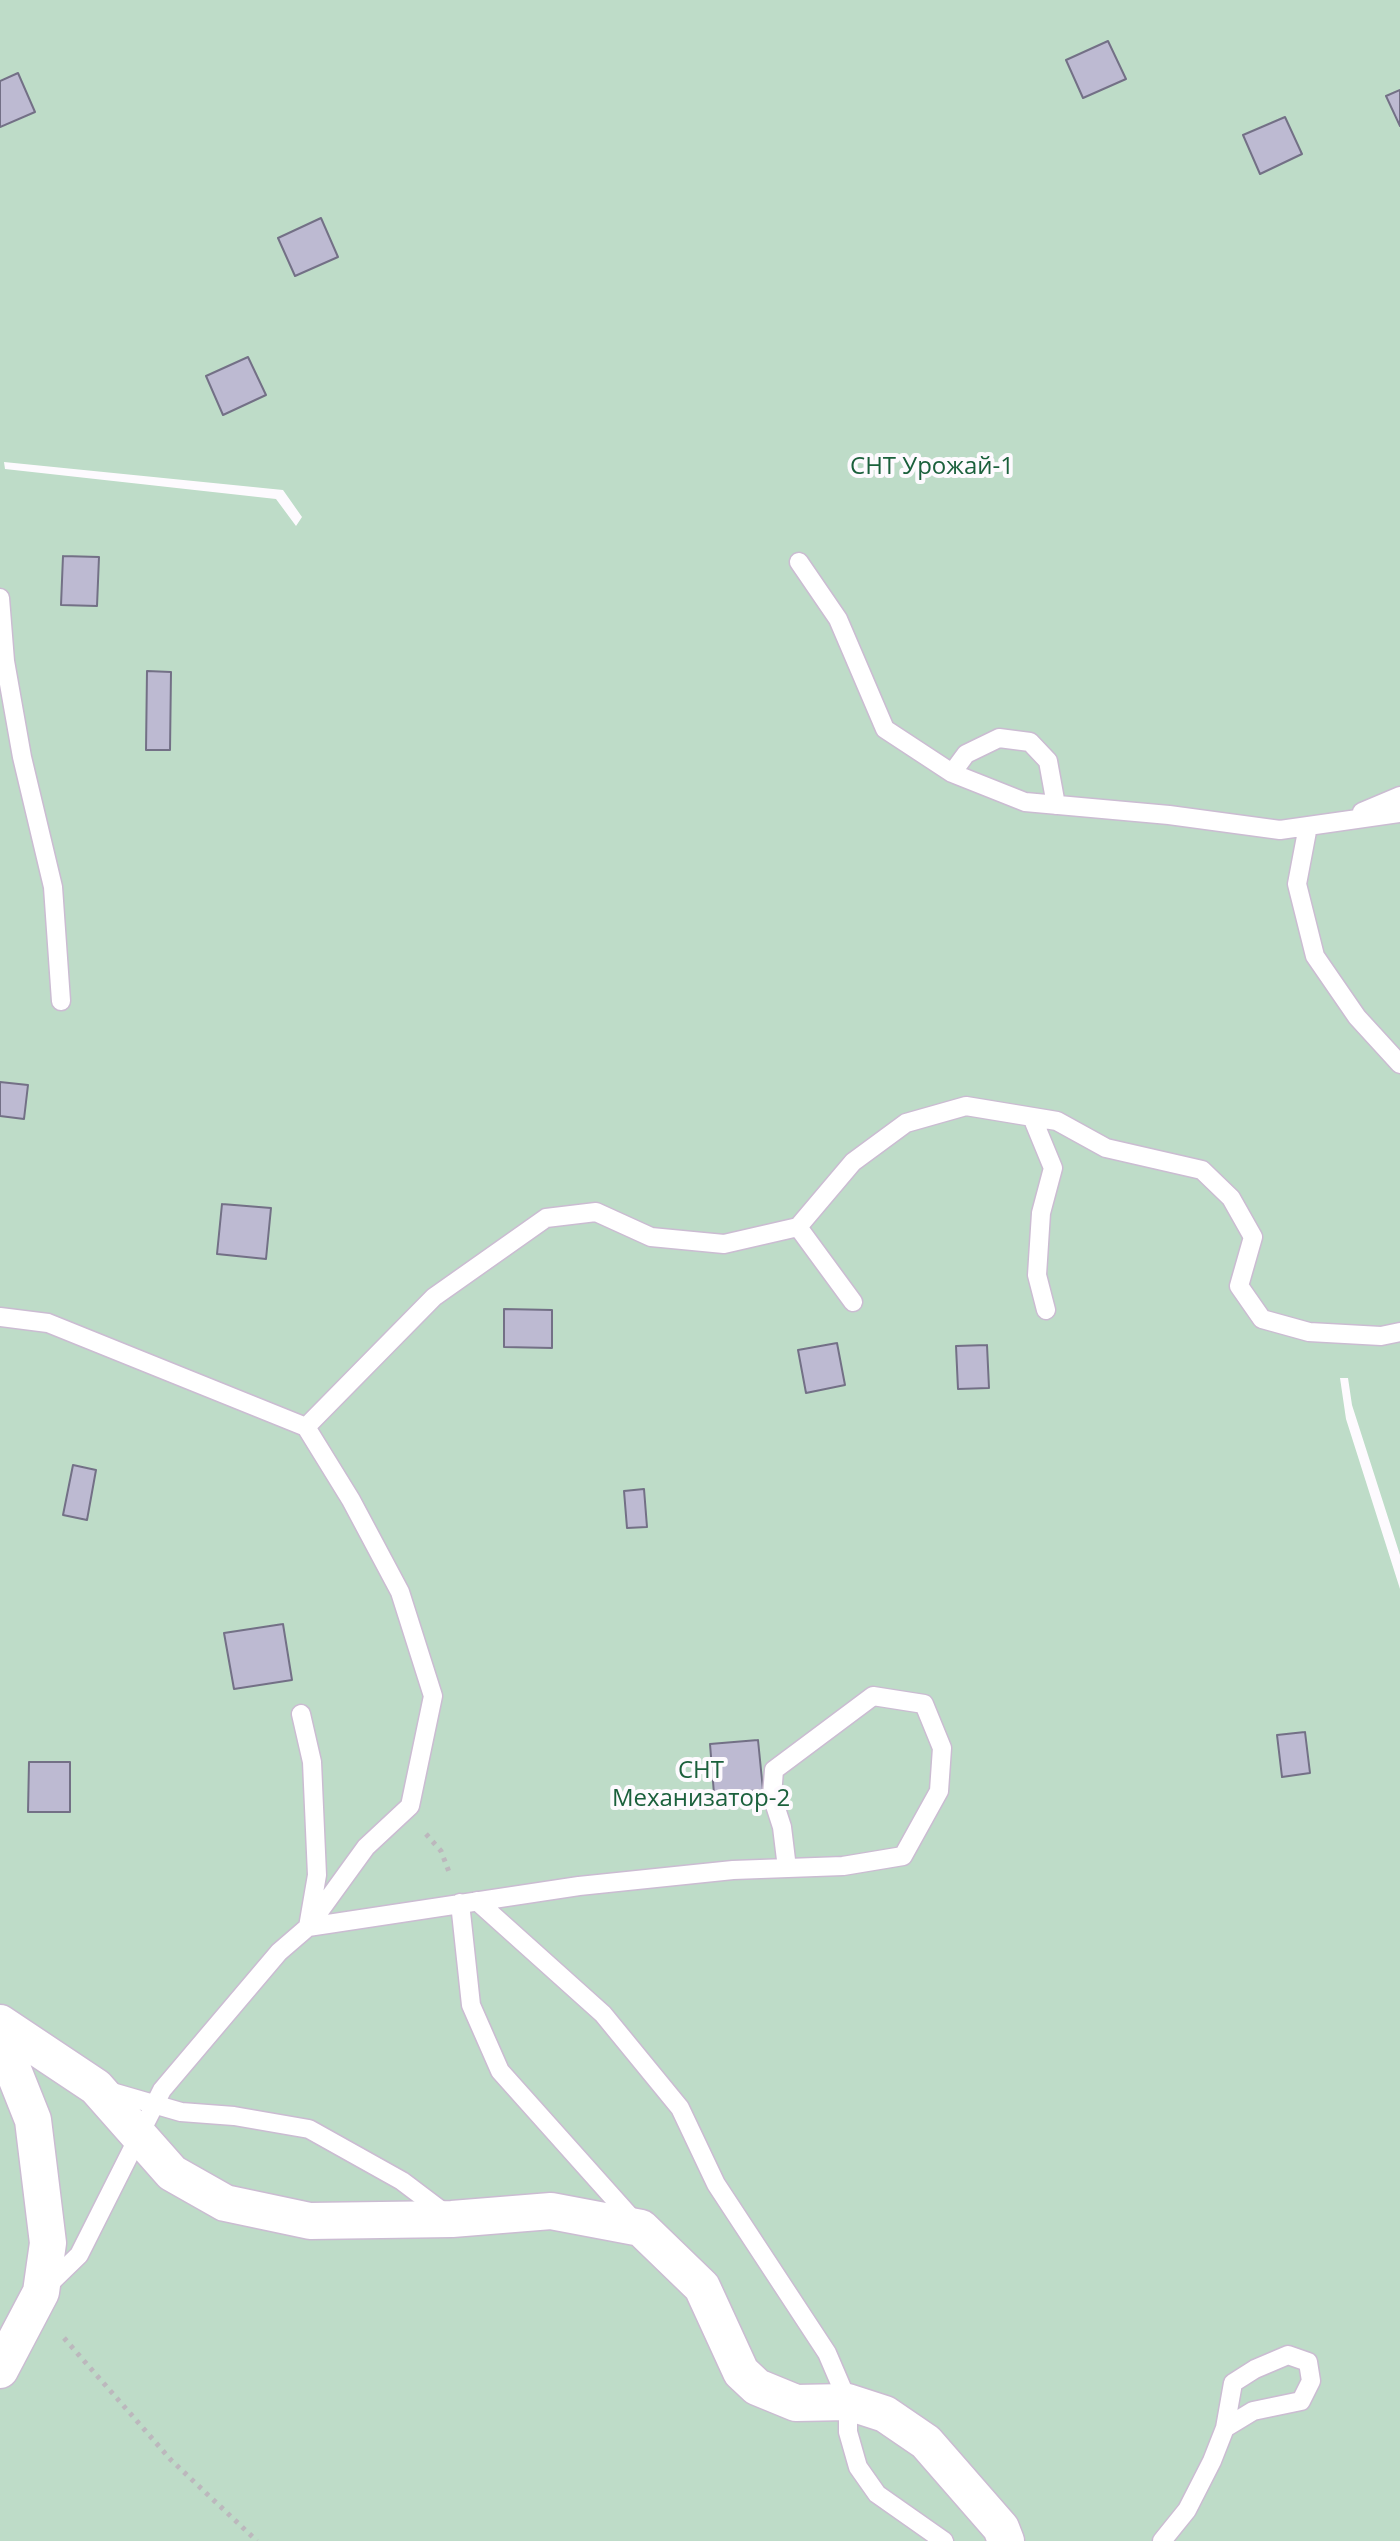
<!DOCTYPE html>
<meta charset="utf-8">
<style>
body{margin:0}
canvas{display:block;background:#fdfafe}
</style>
<canvas width="1400" height="2541"></canvas>
<script>
const ctx = document.querySelector('canvas').getContext('2d');
ctx.lineJoin = 'round';
function paint(path, color) { ctx.fillStyle = color; ctx.fill(path, 'evenodd'); }
const poly = rows => new Path2D(rows.map(r => 'M' + r).join(''));
function stroke(path, color, width, dash) { ctx.strokeStyle = color; ctx.lineWidth = width; ctx.lineCap = dash ? 'butt' : 'round'; ctx.setLineDash(dash || []); ctx.stroke(path); }
function write(font, color, halo, rows, align = 'center') {
  ctx.font = font + ' "Open Sans",sans-serif'; ctx.lineWidth = 8; ctx.setLineDash([]); ctx.textBaseline = 'middle'; ctx.strokeStyle = halo; ctx.fillStyle = color; for (const [text, x, y, turn = 0] of rows) {
    ctx.save(); ctx.translate(x, y); ctx.rotate((+turn || 0) * Math.PI / 180); ctx.textAlign = isNaN(turn) ? turn : align; if (halo) ctx.strokeText(text, 0, 0); ctx.fillText(text, 0, 0); ctx.restore();
  }
}
paint(poly([
 [0,0,1400,0,1400,1555,1352,1405,1348,1378,1340,1378,1346,1419,1400,1589,1400,2541,0,2541],
 [4,462,283,490,302,517,296,526,276,499,5,469]
]), '#bedcc8');
const building = poly([
 [1108,41,1126,79,1083,98,1066,60,1108,41],
 [18,73,35,112,0,127,0,81,18,73],
 [1400,90,1400,126,1386,96,1400,90],
 [1285,117,1302,154,1260,174,1243,135,1285,117],
 [321,218,338,257,295,276,278,238,321,218],
 [248,357,266,395,223,415,206,376,248,357],
 [63,556,99,557,97,606,61,605,63,556],
 [147,671,171,672,170,750,146,750,147,671],
 [0,1082,28,1085,24,1119,0,1116,0,1082],
 [222,1204,271,1208,266,1259,217,1254,222,1204],
 [504,1309,552,1310,552,1348,504,1347,504,1309],
 [837,1343,845,1385,806,1393,798,1350,837,1343],
 [987,1345,989,1388,958,1389,956,1346,987,1345],
 [73,1465,96,1470,87,1520,63,1515,73,1465],
 [644,1489,647,1527,627,1528,624,1491,644,1489],
 [283,1624,292,1680,234,1689,224,1633,283,1624],
 [1305,1732,1310,1773,1282,1777,1277,1735,1305,1732],
 [758,1740,763,1790,714,1794,710,1744,758,1740],
 [29,1762,70,1762,70,1812,28,1812,29,1762]
]);
paint(building, '#bdbad2');
stroke(building, '#737086', 2);
const lane = poly([
 [799,562,838,619,885,729,952,773,1025,802,1169,815,1280,830,1400,813],
 [0,598,5,661,22,757,53,887,61,1001],
 [952,773,966,754,999,738,1030,742,1048,761,1056,805],
 [1362,812,1400,796],
 [1308,826,1297,884,1315,956,1357,1017,1400,1064],
 [1032,1117,1053,1168,1041,1213,1037,1275,1046,1310],
 [798,1227,853,1302],
 [0,1317,48,1323,306,1427,351,1500,400,1592,433,1696,410,1806,366,1847,308,1927,279,1952,162,2090,79,2255,44,2289],
 [306,1427,434,1297,546,1218,596,1212,651,1237,724,1244,798,1227,853,1162,906,1123,966,1106,1057,1121,1106,1148,1202,1170,1231,1198,1253,1237,1239,1286,1262,1319,1309,1332,1381,1336,1400,1332],
 [301,1714,312,1762,317,1875,308,1927,579,1886,733,1870,843,1866,903,1856,939,1791,942,1748,924,1704,873,1696,774,1770,772,1796,782,1827,787,1868],
 [477,1901,603,2014,680,2108,716,2184,827,2353,848,2402,848,2432,858,2467,877,2494,944,2541],
 [460,1903,471,2005,500,2071,635,2222],
 [105,2090,181,2112,234,2116,309,2129,402,2181,447,2215],
 [1162,2541,1187,2510,1212,2461,1225,2428,1233,2383,1255,2369,1288,2355,1308,2362,1311,2381,1301,2401,1253,2411,1225,2428]
]);
const street = poly([
 [0,2023,96,2087,172,2173,225,2203,310,2221,452,2219,551,2211,641,2228,702,2287,741,2372,757,2387,796,2403,848,2402,885,2414,926,2442,1001,2528,1006,2541],
 [0,2037,33,2120,48,2243,41,2292,0,2370]
]);
stroke(lane, '#cbbcd2', 21);
stroke(street, '#cbbcd2', 39);
stroke(poly([
 [426,1834,441,1851,449,1872],
 [64,2338,171,2460,257,2541]
]), '#bcb8bd', 5, [4, 6]);
stroke(lane, '#fff', 18);
stroke(street, '#fff', 36);
write('24px', '#1b603c', '#fdfafe', [
 ["СНТ Урожай-1",932,467],
 ["СНТ",701,1771],
 ["Механизатор-2",701,1799]
]);
</script>
